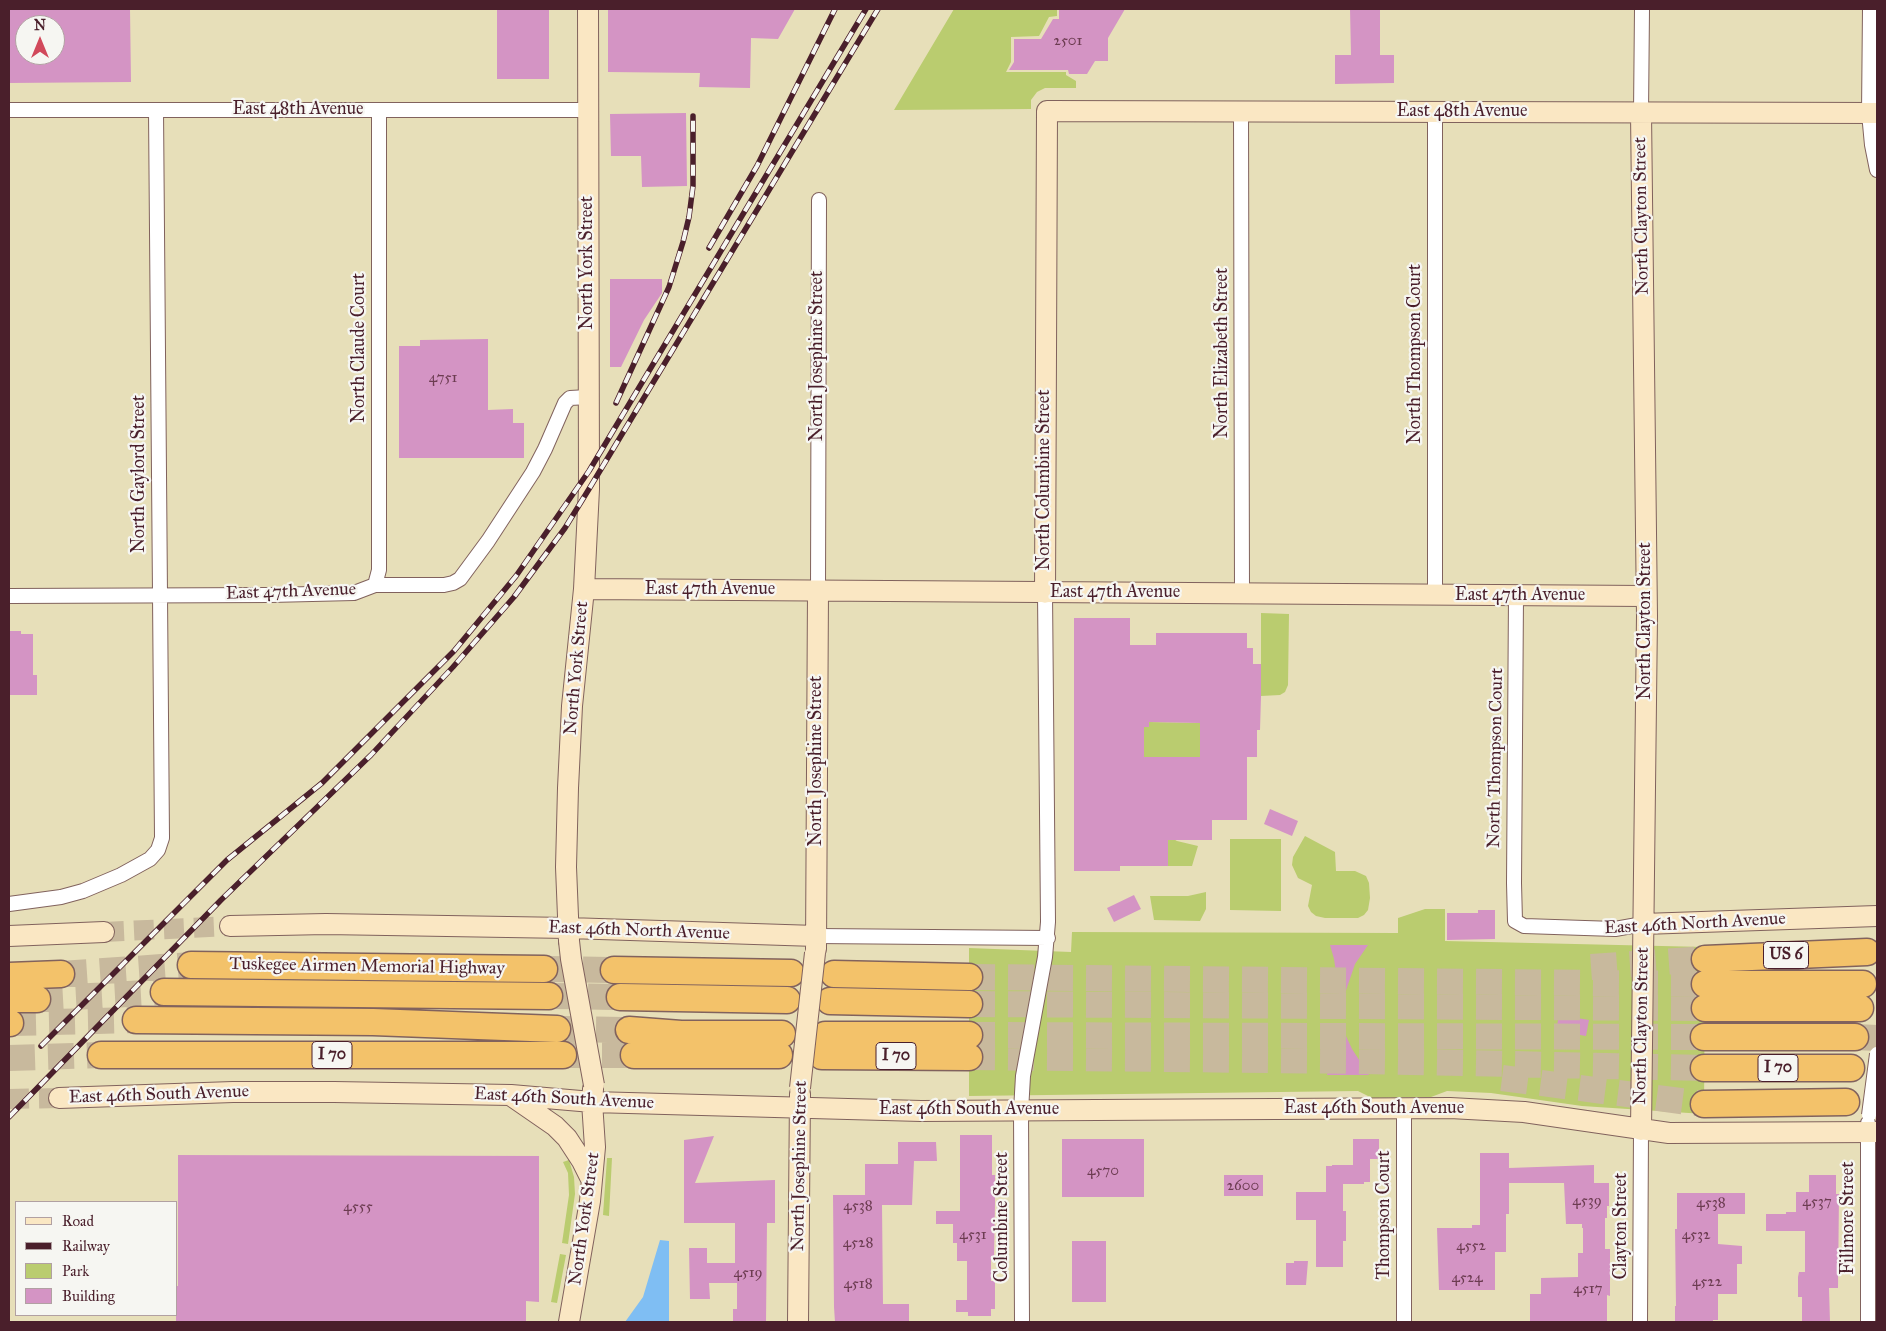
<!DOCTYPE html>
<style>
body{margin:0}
#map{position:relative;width:1886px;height:1331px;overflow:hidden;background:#e7dfb9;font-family:"IM FELL Great Primer",serif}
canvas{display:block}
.frame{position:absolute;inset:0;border:10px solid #4a1f2b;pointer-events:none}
.legend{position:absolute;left:15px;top:1201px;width:162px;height:115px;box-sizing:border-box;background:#f6f6f2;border:1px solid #b1a0a2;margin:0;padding:6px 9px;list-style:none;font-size:15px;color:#4a1f2b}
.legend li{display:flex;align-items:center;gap:10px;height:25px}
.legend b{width:25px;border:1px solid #b1a0a2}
.north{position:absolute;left:15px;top:15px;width:50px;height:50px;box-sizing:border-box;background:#f6f6f2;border:1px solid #b1a0a2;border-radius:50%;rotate:0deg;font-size:14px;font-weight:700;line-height:20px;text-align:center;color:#4a1f2b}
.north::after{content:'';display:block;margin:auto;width:18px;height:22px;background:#d1495b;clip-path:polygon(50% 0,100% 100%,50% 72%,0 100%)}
</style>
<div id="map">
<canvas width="1886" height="1331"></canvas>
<div class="frame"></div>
<ul class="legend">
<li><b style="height:6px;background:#fae7c3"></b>Road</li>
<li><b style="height:6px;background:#4a1f2b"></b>Railway</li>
<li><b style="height:14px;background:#bacc6f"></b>Park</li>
<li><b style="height:14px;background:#d494c4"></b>Building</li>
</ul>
<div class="north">N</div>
</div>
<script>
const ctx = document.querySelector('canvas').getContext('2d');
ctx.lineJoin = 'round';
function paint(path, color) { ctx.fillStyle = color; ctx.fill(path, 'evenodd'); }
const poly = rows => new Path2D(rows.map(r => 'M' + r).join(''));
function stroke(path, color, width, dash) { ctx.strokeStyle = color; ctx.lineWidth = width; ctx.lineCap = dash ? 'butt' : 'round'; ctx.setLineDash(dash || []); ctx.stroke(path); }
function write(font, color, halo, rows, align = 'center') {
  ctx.font = font + ' "IM FELL Great Primer",serif'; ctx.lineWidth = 4.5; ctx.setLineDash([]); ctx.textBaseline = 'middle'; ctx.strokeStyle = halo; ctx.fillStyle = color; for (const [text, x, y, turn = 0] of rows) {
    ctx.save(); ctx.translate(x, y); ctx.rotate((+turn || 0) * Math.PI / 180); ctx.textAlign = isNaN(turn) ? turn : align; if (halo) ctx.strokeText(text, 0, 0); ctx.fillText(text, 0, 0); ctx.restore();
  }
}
paint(poly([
 [954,9,1057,9,1057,16,1049,17,1039,36,1011,37,1011,62,1006,72,1066,72,1066,75,1076,81,1076,88,1045,88,1037,92,1031,100,1031,109,894,110],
 [1261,613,1289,614,1288,685,1285,692,1280,695,1261,696],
 [1149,722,1200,723,1200,757,1149,757,1144,764,1144,727,1149,727],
 [1168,836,1177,841,1198,846,1192,866,1168,866],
 [1305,836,1335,852,1336,871,1355,871,1366,876,1369,883,1370,898,1368,910,1364,915,1358,918,1325,918,1316,916,1311,912,1308,906,1312,885,1298,878,1292,865,1293,857],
 [1230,839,1281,839,1281,911,1230,910],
 [1206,892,1206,909,1200,921,1154,920,1150,896,1188,896],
 [1425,909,1445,909,1445,941,1705,947,1704,1114,1582,1106,1491,1093,1447,1091,1431,1097,1372,1098,1358,1091,969,1096,969,948,1071,952,1072,932,1398,933,1398,918],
 [607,1158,612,1158,609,1216,603,1215],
 [569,1160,574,1177,575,1194,568,1244,562,1243,569,1195,568,1173,563,1162],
 [560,1254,566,1255,557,1303,551,1302]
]), '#bacc6f');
paint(poly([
 [660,1240,669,1241,669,1322,625,1322,643,1297]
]), '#7fbef3');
paint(poly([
 [9,9,130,9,131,82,9,83],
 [25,25,55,25,55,55,25,55],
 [497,9,549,9,549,79,497,79],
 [608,9,795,9,778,39,751,38,750,88,699,87,700,73,608,72],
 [1059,9,1125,9,1108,38,1108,61,1095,61,1087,74,1069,74,1068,70,1009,70,1014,62,1014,39,1041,39,1053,19,1059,19],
 [1350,9,1380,9,1380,55,1394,55,1394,83,1335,84,1335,55,1351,55],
 [686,113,687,186,642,187,641,156,611,156,610,114],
 [610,279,662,279,662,293,644,320,621,367,610,367],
 [488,339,488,410,513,409,513,423,524,423,524,458,399,458,399,346,420,346,420,340],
 [1074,618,1130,618,1130,645,1156,645,1156,633,1247,633,1247,648,1253,648,1253,664,1261,664,1261,696,1260,730,1257,730,1257,757,1247,757,1247,820,1212,820,1212,840,1168,840,1168,866,1120,866,1120,871,1074,871],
 [1149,722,1200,723,1200,757,1144,757,1144,727,1149,727],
 [9,631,21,631,21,634,33,634,33,675,37,675,37,695,9,695],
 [1270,809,1298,821,1292,836,1264,824],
 [1134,895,1141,909,1114,922,1107,908],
 [1478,910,1495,910,1495,939,1447,940,1447,913,1478,913],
 [1330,945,1368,945,1355,964,1341,1005,1334,959],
 [1559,1015,1589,1020,1586,1036,1556,1031],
 [1340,1023,1352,1049,1369,1075,1327,1075,1336,1047],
 [960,1135,992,1135,992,1175,995,1175,995,1203,994,1256,991,1256,991,1281,995,1281,995,1309,991,1309,991,1316,968,1316,968,1312,956,1312,956,1300,967,1300,967,1261,957,1261,957,1243,953,1243,953,1224,936,1224,936,1211,960,1211],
 [714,1136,695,1183,775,1180,775,1223,767,1223,766,1322,733,1322,733,1309,737,1309,737,1283,709,1283,710,1299,690,1299,689,1248,707,1248,707,1263,735,1263,735,1223,684,1223,684,1140],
 [1062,1139,1144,1139,1144,1197,1062,1197],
 [1353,1139,1379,1139,1379,1159,1370,1159,1370,1182,1364,1182,1364,1184,1343,1184,1343,1211,1346,1211,1346,1241,1343,1241,1343,1267,1316,1267,1316,1220,1296,1220,1296,1192,1326,1192,1326,1166,1332,1166,1332,1165,1353,1165],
 [898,1142,936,1142,937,1161,914,1161,912,1205,882,1205,883,1304,909,1304,909,1322,835,1322,834,1307,833,1195,865,1195,865,1164,898,1164],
 [1480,1153,1509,1153,1509,1168,1594,1165,1594,1183,1609,1183,1609,1206,1607,1206,1607,1218,1605,1218,1605,1249,1610,1249,1610,1296,1607,1295,1607,1322,1530,1322,1530,1294,1541,1294,1541,1278,1578,1277,1578,1253,1583,1253,1583,1228,1582,1228,1582,1224,1566,1224,1564,1183,1509,1183,1509,1214,1506,1214,1506,1252,1495,1252,1495,1290,1439,1290,1437,1228,1472,1228,1472,1225,1480,1225],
 [178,1155,539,1156,539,1302,526,1301,526,1322,176,1322,176,1286,178,1286],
 [1224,1175,1263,1175,1263,1196,1224,1196],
 [1809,1175,1836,1175,1836,1194,1839,1194,1838,1288,1829,1288,1830,1322,1802,1322,1802,1297,1798,1297,1798,1277,1799,1272,1805,1272,1805,1231,1766,1231,1766,1214,1786,1214,1786,1212,1796,1212,1796,1192,1809,1192],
 [1677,1193,1745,1193,1745,1214,1718,1214,1718,1244,1742,1246,1742,1264,1737,1264,1737,1294,1718,1294,1718,1320,1713,1320,1713,1322,1675,1322,1675,1306,1676,1306,1675,1229,1677,1229],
 [1072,1241,1106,1241,1106,1302,1072,1302],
 [1294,1261,1308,1261,1306,1285,1286,1285,1286,1263,1294,1263]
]), '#d494c4');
stroke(poly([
 [104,932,230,926],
 [9,1099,59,1098]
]), '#c8b99d', 20, [20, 10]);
stroke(poly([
 [1591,967,1705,959],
 [544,969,614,970],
 [61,974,191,965],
 [969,977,1705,984],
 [549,996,620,997],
 [37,999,164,992],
 [969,1004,1705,1008],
 [10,1023,136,1020],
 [557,1029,629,1030],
 [969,1035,1704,1037],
 [1855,1037,1877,1038],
 [563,1055,634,1055],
 [969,1057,1363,1061,1704,1068],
 [9,1058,101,1055],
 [1502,1078,1704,1104]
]), '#c8b99d', 26, [26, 13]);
const street = poly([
 [1870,9,1869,113,1872,145,1877,170],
 [9,110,587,110],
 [1241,111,1242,594],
 [1435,112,1435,595],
 [1641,113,1642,9],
 [375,585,379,570,379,110],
 [818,591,819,200],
 [9,596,270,595,354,593,375,585,444,585,453,583,460,579,488,541,533,472,545,449,565,403,570,398,588,397],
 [1516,596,1514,883,1515,921,1524,926,1615,929,1643,924],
 [9,904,61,897,83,891,121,875,150,859,158,850,162,838,156,110],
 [816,936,1048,938],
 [1404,1107,1404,1322],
 [1022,1322,1021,1111,1023,1076,1045,957,1048,922,1045,593],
 [1640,1322,1641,1130],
 [1868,1322,1868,1123]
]);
const secondary = poly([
 [584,589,1646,596],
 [1045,593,1047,111,1877,113],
 [1643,924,1877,916],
 [230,926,326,924,568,928,816,936],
 [9,936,104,932],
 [569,941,566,867,568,788,572,706,584,589,589,489,588,9],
 [816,949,818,591],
 [513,1097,555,1126,567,1138,582,1161,591,1179],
 [59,1098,233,1092,334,1092,511,1095,592,1102,921,1111,1450,1108,1524,1112,1669,1133,1877,1132],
 [1641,1130,1647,616,1641,113],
 [569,1322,590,1201,595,1147,592,1102,593,1089],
 [798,1322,800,1094]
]);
const highway = poly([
 [1705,959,1867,952],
 [191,965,544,969],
 [614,970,791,973],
 [834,974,969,977],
 [9,976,61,974],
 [1705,984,1863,984],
 [164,992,549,996],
 [620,997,787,1000],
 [9,999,37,999],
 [830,1001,969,1004],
 [1705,1008,1860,1008],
 [136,1020,373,1022,557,1029],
 [9,1023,10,1023],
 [629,1030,681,1034,782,1034],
 [825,1035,969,1035],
 [1704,1037,1855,1037],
 [101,1055,563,1055],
 [634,1055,779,1055],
 [822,1056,969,1057],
 [1704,1068,1851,1068],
 [1704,1104,1846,1102]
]);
stroke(street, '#81625d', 16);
stroke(secondary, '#81625d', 22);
stroke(highway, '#81625d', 29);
stroke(street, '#fff', 14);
stroke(secondary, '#fae7c3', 20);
stroke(highway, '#f3c26a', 26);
const rail = poly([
 [709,248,757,166,835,9],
 [616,403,669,287,683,242,689,217,693,186,693,116],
 [41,1046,227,860,322,783,454,651,516,576,589,471,866,9],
 [9,1117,221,900,371,755,453,667,514,597,565,528,589,489,878,9]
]);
stroke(rail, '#4a1f2b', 5.5);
stroke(rail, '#f6f6f2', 4, [11]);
const streetBridge = poly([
 [1869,1115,1877,1054]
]);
const secondaryBridge = poly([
 [569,941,571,959,594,1085],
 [800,1088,815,953]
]);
stroke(streetBridge, '#81625d', 16, []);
stroke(secondaryBridge, '#81625d', 22, []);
stroke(streetBridge, '#fff', 14);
stroke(secondaryBridge, '#fae7c3', 20);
write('15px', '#6c3c51', null, [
 ["2501",1068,41],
 ["4751",443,378],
 ["4570",1103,1171],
 ["2600",1243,1186],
 ["4539",1587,1201],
 ["4537",1817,1202],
 ["4538",1711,1203],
 ["4538",858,1206],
 ["4555",358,1207],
 ["4531",973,1235],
 ["4532",1696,1235],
 ["4528",858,1243],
 ["4552",1471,1246],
 ["4519",748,1273],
 ["4524",1467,1278],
 ["4522",1707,1282],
 ["4518",858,1284],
 ["4517",1588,1289]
]);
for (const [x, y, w] of [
 [1786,955,45],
 [332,1055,40],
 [896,1056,40],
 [1778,1068,40]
]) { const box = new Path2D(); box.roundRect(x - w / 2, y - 13.5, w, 27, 4); ctx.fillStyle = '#f6f6f2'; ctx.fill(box); stroke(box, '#4a1f2b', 1); }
write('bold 16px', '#4a1f2b', null, [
 ["US 6",1786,955],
 ["I 70",332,1055],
 ["I 70",896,1056],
 ["I 70",1778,1068]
]);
write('18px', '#4a1f2b', '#f6f6f2', [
 ["East 48th Avenue",298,110],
 ["East 48th Avenue",1462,112],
 ["North Clayton Street",1642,216,-91],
 ["North York Street",588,263,-90],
 ["North Claude Court",360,348,-90],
 ["North Elizabeth Street",1223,353,-90],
 ["North Thompson Court",1416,354,-90],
 ["North Josephine Street",818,356,-90],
 ["North Gaylord Street",140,474,-90],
 ["North Columbine Street",1045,480,-90],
 ["East 47th Avenue",710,590],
 ["East 47th Avenue",291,592,-2],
 ["East 47th Avenue",1115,593],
 ["East 47th Avenue",1520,596],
 ["North Clayton Street",1646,621,-90],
 ["North York Street",577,668,-85],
 ["North Thompson Court",1496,758,-89],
 ["North Josephine Street",817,761,-90],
 ["East 46th North Avenue",1695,924,-3],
 ["East 46th North Avenue",639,931,2],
 ["Tuskegee Airmen Memorial Highway",367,967,1],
 ["North Clayton Street",1642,1026,-89],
 ["East 46th South Avenue",159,1095,-2],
 ["East 46th South Avenue",564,1099,3],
 ["East 46th South Avenue",1374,1109],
 ["East 46th South Avenue",969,1110],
 ["North Josephine Street",800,1166,-89],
 ["Thompson Court",1385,1215,-90],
 ["Columbine Street",1003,1217,-90],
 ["Fillmore Street",1849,1218,-90],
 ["North York Street",585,1219,-82],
 ["Clayton Street",1622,1226,-90]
]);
</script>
